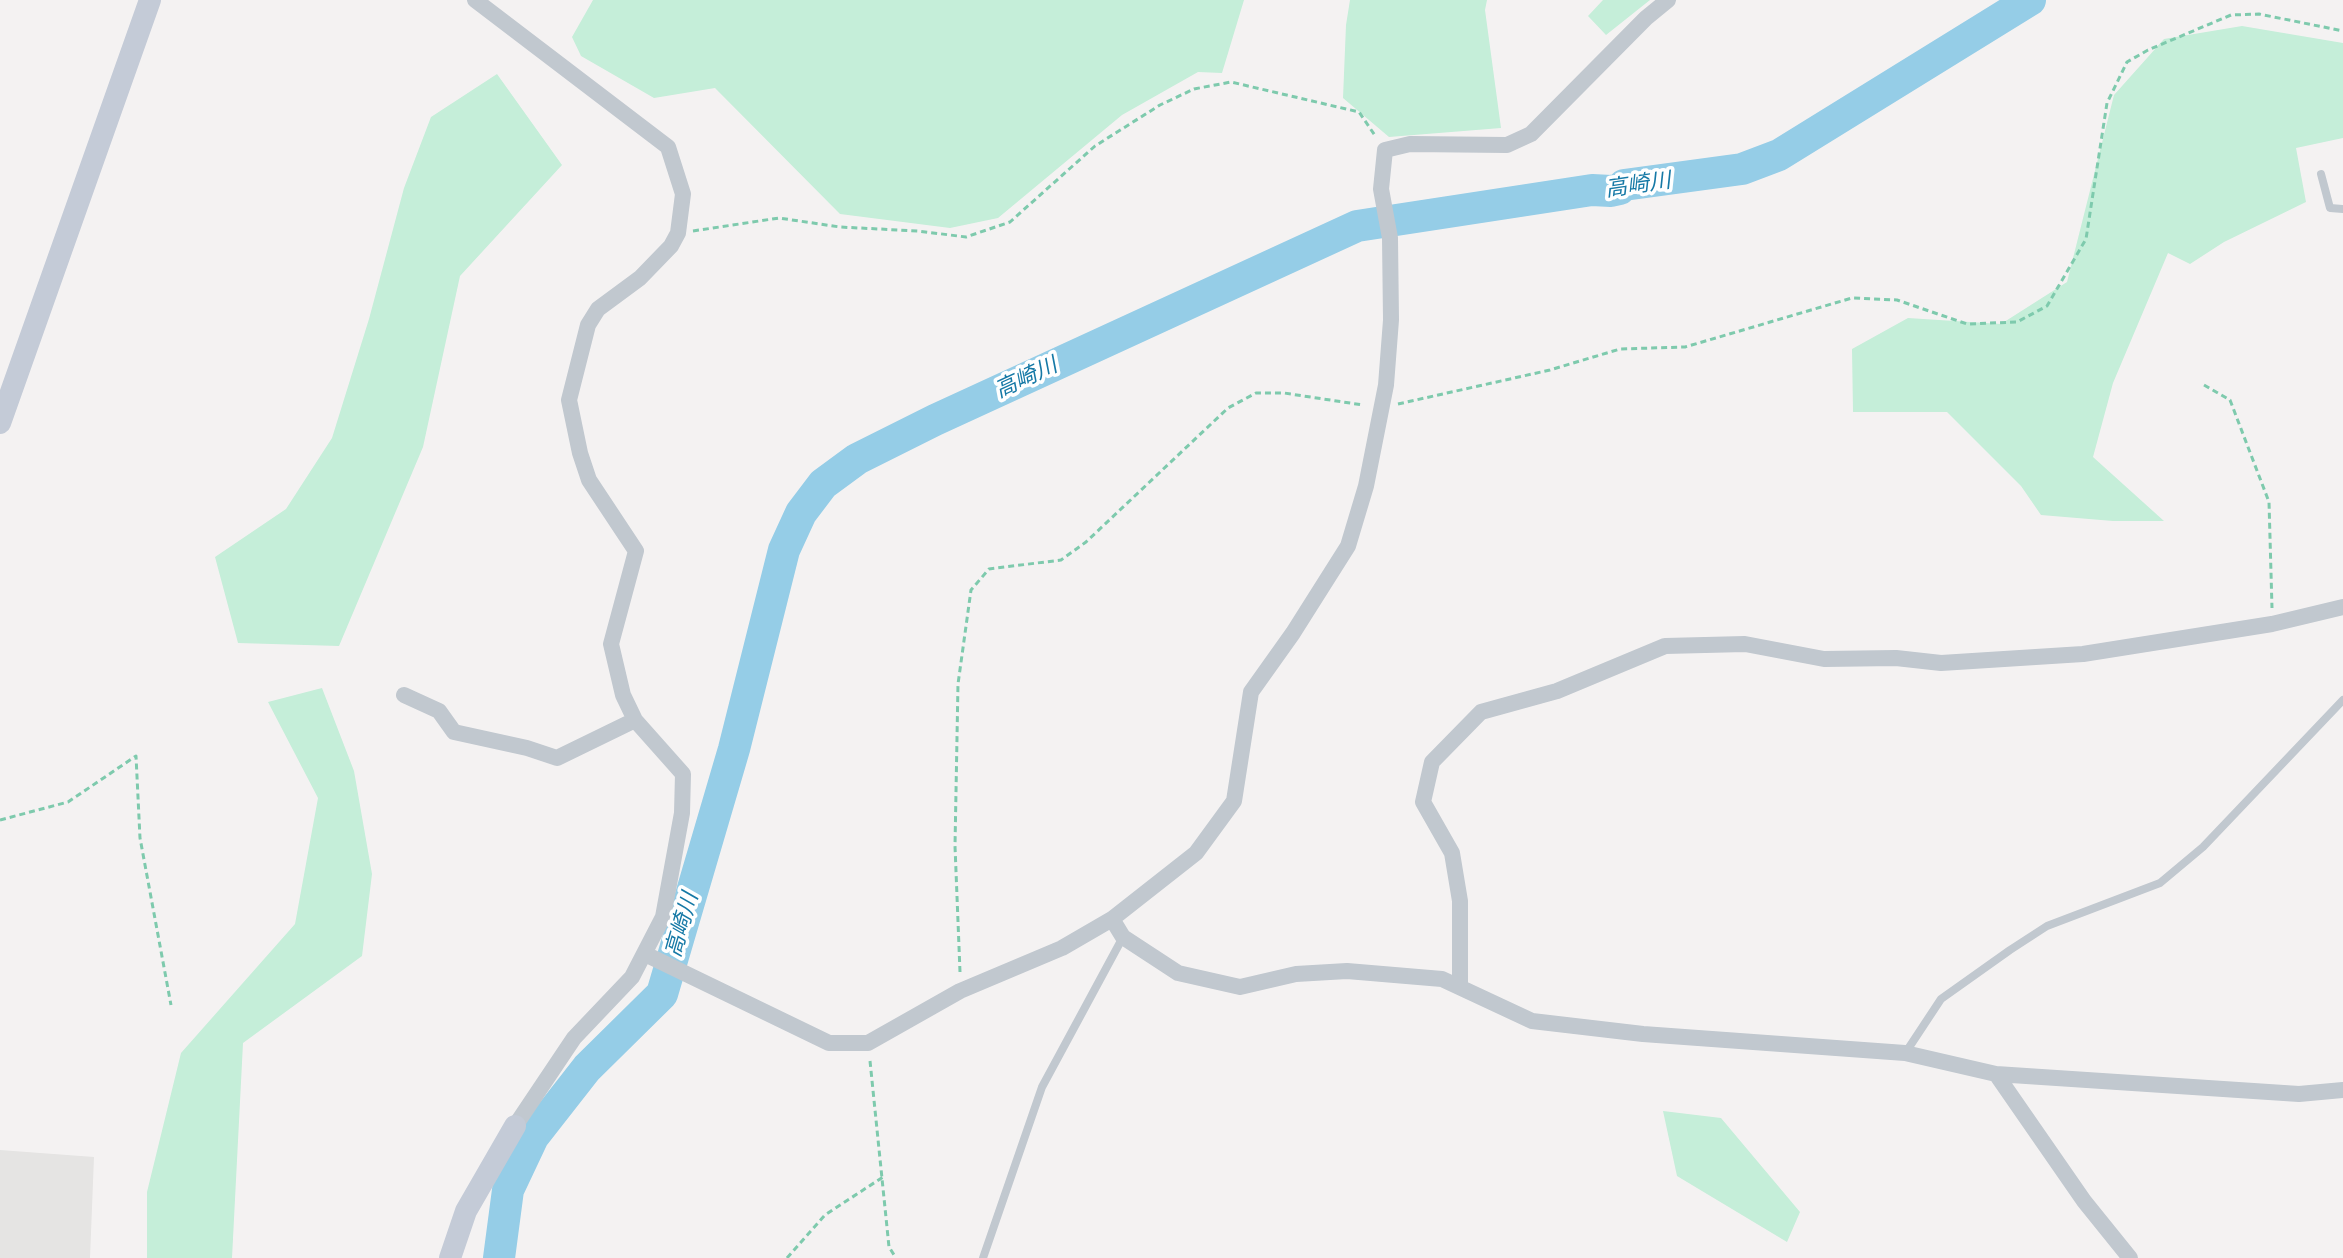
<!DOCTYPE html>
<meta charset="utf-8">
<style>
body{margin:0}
canvas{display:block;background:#f4f2f2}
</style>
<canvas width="2343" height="1258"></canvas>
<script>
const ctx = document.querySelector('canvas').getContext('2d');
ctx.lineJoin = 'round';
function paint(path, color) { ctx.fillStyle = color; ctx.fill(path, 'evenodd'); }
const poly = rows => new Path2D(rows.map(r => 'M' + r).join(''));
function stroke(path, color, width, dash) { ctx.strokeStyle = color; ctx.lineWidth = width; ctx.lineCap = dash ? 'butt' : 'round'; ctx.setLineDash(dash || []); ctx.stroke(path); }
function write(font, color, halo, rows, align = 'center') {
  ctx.font = font + ' Mulish,"Noto Sans JP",sans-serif'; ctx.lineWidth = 7; ctx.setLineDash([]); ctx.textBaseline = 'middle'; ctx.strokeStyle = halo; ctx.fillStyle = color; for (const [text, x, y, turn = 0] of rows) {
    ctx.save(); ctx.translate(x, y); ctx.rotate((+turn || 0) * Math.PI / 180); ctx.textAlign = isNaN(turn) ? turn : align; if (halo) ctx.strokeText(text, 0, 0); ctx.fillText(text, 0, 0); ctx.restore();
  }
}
paint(poly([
 [0,1150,94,1157,90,1258,0,1258]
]), '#e5e4e3');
paint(poly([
 [593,0,1244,0,1222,73,1198,72,1122,115,998,218,950,228,840,214,715,88,654,98,581,56,572,37],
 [1350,0,1487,0,1485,10,1501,128,1389,137,1343,98,1346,25],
 [1603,0,1650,0,1606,35,1588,16],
 [2242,26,2343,43,2343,138,2296,148,2306,202,2224,242,2190,264,2168,253,2113,383,2093,457,2164,521,2113,521,2041,515,2021,486,1947,412,1853,412,1852,349,1908,318,2001,324,2067,282,2114,95,2164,39],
 [497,74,562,165,460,276,423,447,339,646,238,643,215,557,286,509,332,438,369,319,404,188,431,117],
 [322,688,354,771,372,874,362,956,243,1043,232,1258,147,1258,147,1192,181,1053,295,924,318,798,268,702],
 [1663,1111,1721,1118,1800,1212,1787,1242,1677,1176]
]), '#c5eed9');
stroke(poly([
 [499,1258,508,1190,533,1137,587,1068,662,994,734,749,784,550,801,513,823,484,857,459,935,420,1357,226,1592,190,1611,191,1620,189,1624,185,1742,169,1779,155,2030,0]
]), '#95cde7', 32);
stroke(poly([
 [693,231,779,218,840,227,918,231,966,237,1010,222,1095,146,1160,105,1194,89,1231,82,1359,112,1376,137],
 [2204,385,2230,400,2269,502,2272,608],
 [1398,404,1550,370,1620,349,1685,347,1852,298,1897,300,1967,324,2017,322,2047,306,2086,239,2107,103,2127,62,2148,50,2231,15,2259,14,2343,31],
 [0,820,68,802,136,756,140,838,171,1005],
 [960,972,955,846,958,684,971,590,989,569,1061,560,1086,542,1228,408,1256,393,1284,393,1363,405],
 [870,1061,889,1247,896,1258],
 [787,1258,825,1215,883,1177]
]), '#7ecaad', 3, [6, 4]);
stroke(poly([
 [2321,174,2330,208,2343,209],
 [1906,1052,1941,999,2010,950,2047,926,2160,883,2203,847,2343,700],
 [983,1258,1042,1087,1123,937]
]), '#c1c8cf', 8);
stroke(poly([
 [475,0,668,147,683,194,678,233,671,246,640,278,598,309,588,325,569,400,580,453,589,480,636,551,611,644,623,695,635,720,683,774,682,813,663,917,632,977,574,1038,515,1126],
 [404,695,439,711,454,732,527,748,557,758,635,720],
 [1112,919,1123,937,1178,973,1240,987,1296,974,1347,971,1442,979,1532,1021,1643,1034,1905,1053,1996,1074,2299,1094,2343,1090],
 [645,954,829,1043,868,1043,960,991,1062,948,1112,919,1196,853,1234,801,1251,692,1293,633,1348,546,1366,486,1386,385,1391,320,1390,238,1381,189,1385,150,1410,144,1507,145,1531,134,1646,18,1668,0],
 [1460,986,1460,901,1452,853,1423,802,1432,762,1481,712,1557,691,1665,646,1745,644,1824,659,1896,658,1941,663,2083,654,2272,624,2343,607],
 [1996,1074,2084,1201,2130,1258]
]), '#c1c8cf', 16);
stroke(poly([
 [0,423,150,0],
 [450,1258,466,1211,515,1126]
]), '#c4cbd7', 22);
write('italic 22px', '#1679a6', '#fff', [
 ["高崎川",1638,185,-8],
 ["高崎川",1026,378,-25],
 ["高崎川",682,925,-74]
]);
</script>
